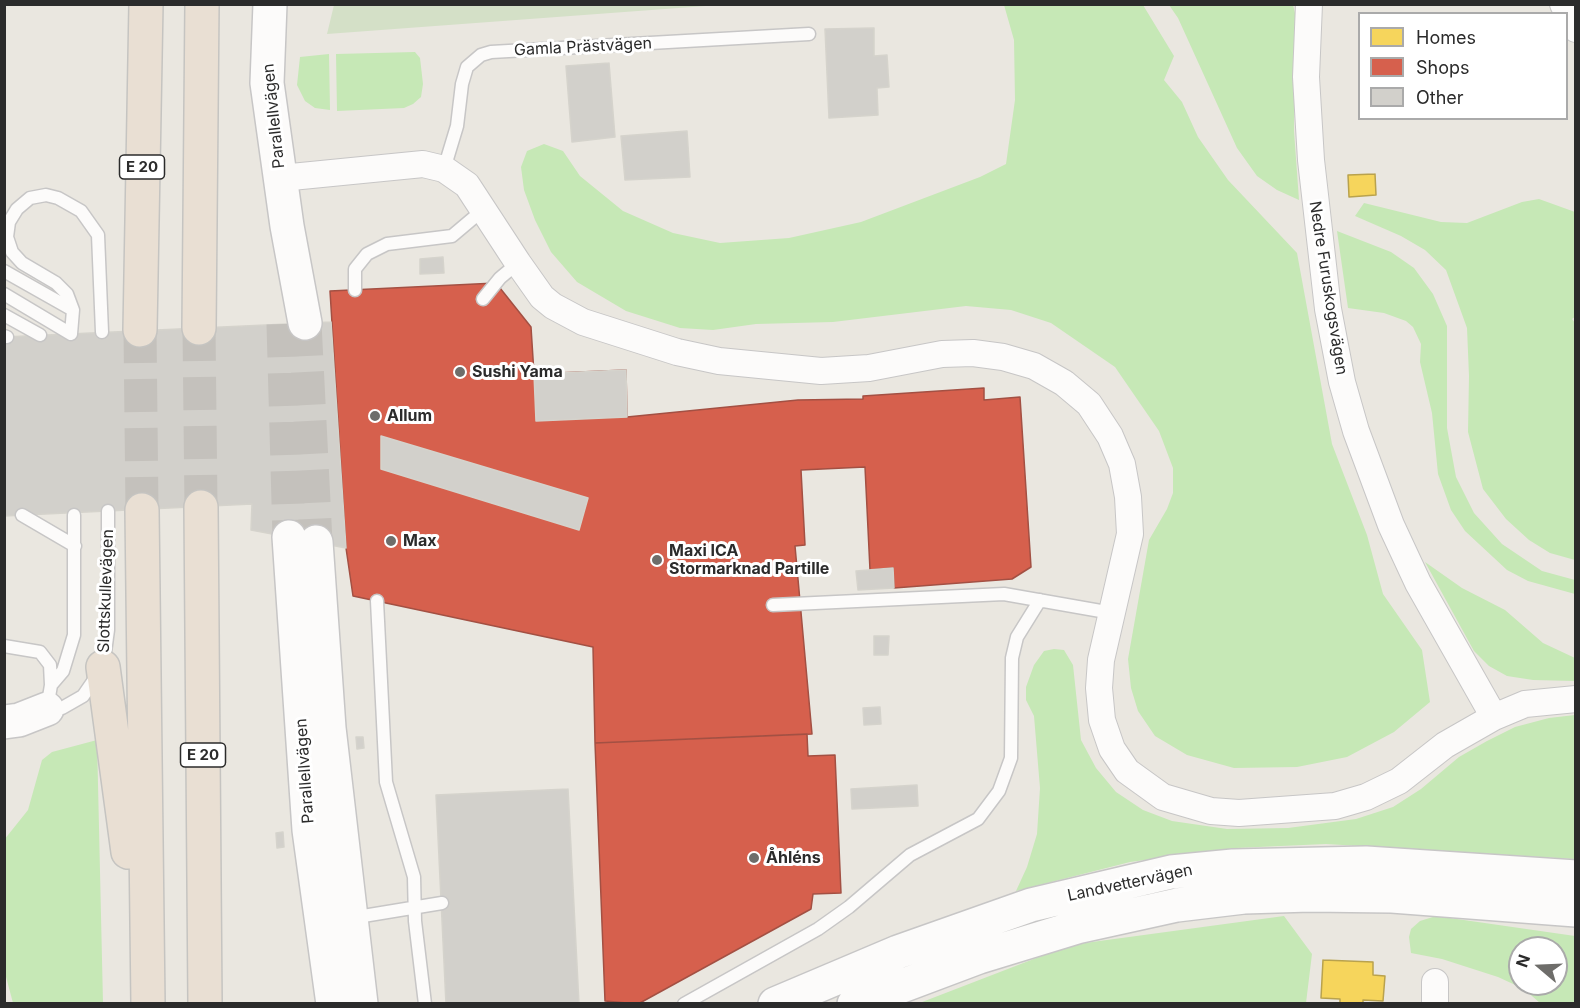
<!DOCTYPE html>
<meta charset="utf-8">
<style>
body{margin:0}
#map{position:relative;width:1580px;height:1008px;overflow:hidden;background:#eae7e0;font-family:Inter,sans-serif}
canvas{display:block}
.frame{position:absolute;inset:0;border:6px solid #2b2b2b;pointer-events:none}
.legend{position:absolute;left:1358px;top:12px;width:210px;height:108px;box-sizing:border-box;background:#fff;border:2px solid #aaa;margin:0;padding:8px 10px;list-style:none;font-size:18px;color:#2b2b2b}
.legend li{display:flex;align-items:center;gap:12px;height:30px}
.legend b{width:30px;border:2px solid #aaa}
.north{position:absolute;left:1508px;top:936px;width:60px;height:60px;box-sizing:border-box;background:#fff;border:2px solid #aaa;border-radius:50%;rotate:289deg;font-size:16px;font-weight:700;line-height:24px;text-align:center;color:#2b2b2b}
.north::after{content:'';display:block;margin:auto;width:21px;height:27px;background:#6e6d6a;clip-path:polygon(50% 0,100% 100%,50% 72%,0 100%)}
</style>
<div id="map">
<canvas width="1580" height="1008"></canvas>
<div class="frame"></div>
<ul class="legend">
<li><b style="height:16px;background:#f6d55c"></b>Homes</li>
<li><b style="height:16px;background:#d6604d"></b>Shops</li>
<li><b style="height:16px;background:#d2d0cb"></b>Other</li>
</ul>
<div class="north">N</div>
</div>
<script>
const ctx = document.querySelector('canvas').getContext('2d');
ctx.lineJoin = 'round';
function paint(path, color) { ctx.fillStyle = color; ctx.fill(path, 'evenodd'); }
const poly = rows => new Path2D(rows.map(r => 'M' + r).join(''));
function stroke(path, color, width, dash) { ctx.strokeStyle = color; ctx.lineWidth = width; ctx.lineCap = dash ? 'butt' : 'round'; ctx.setLineDash(dash || []); ctx.stroke(path); }
function write(font, color, halo, rows, align = 'center') {
  ctx.font = font + ' Inter,sans-serif'; ctx.lineWidth = 6; ctx.setLineDash([]); ctx.textBaseline = 'middle'; ctx.strokeStyle = halo; ctx.fillStyle = color; for (const [text, x, y, turn = 0] of rows) {
    ctx.save(); ctx.translate(x, y); ctx.rotate((+turn || 0) * Math.PI / 180); ctx.textAlign = isNaN(turn) ? turn : align; if (halo) ctx.strokeText(text, 0, 0); ctx.fillText(text, 0, 0); ctx.restore();
  }
}
paint(poly([
 [1004,5,1143,5,1174,56,1164,80,1182,102,1198,137,1228,180,1297,253,1332,444,1367,535,1383,594,1422,650,1430,702,1394,732,1347,757,1297,767,1234,768,1187,755,1155,736,1138,711,1131,688,1128,659,1149,540,1167,509,1173,493,1173,468,1159,431,1115,367,1051,323,1011,310,966,306,833,322,756,324,713,330,680,328,626,311,577,282,551,252,535,220,524,190,521,167,527,151,544,144,563,151,580,176,623,211,673,233,720,243,789,238,861,222,980,177,1006,164,1015,100,1014,40],
 [1169,5,1293,5,1295,13,1294,131,1299,200,1277,190,1257,176,1237,148,1178,18],
 [415,52,420,58,423,84,421,97,413,104,404,108,337,111,336,54],
 [329,54,330,110,315,108,305,101,297,85,300,57],
 [1539,199,1575,212,1576,316,1572,319,1576,324,1575,560,1550,553,1529,540,1506,519,1483,489,1468,432,1469,376,1467,328,1446,270,1425,250,1401,236,1355,216,1364,203,1441,222,1467,223,1522,202],
 [1337,231,1391,252,1414,268,1433,294,1447,326,1447,428,1456,477,1474,513,1502,544,1542,571,1575,580,1575,594,1528,581,1507,570,1465,531,1451,510,1438,474,1432,413,1420,362,1421,344,1413,327,1406,321,1384,313,1348,308],
 [1425,562,1462,588,1505,610,1543,643,1575,658,1575,681,1533,680,1507,676,1489,666,1474,651],
 [1054,649,1064,650,1073,665,1081,740,1096,768,1116,792,1143,810,1172,821,1227,829,1288,828,1356,819,1393,807,1421,789,1459,757,1487,741,1515,727,1549,718,1575,715,1575,859,1326,844,1236,848,1130,862,1016,891,1027,867,1037,834,1040,788,1034,716,1026,700,1026,687,1034,665,1044,651],
 [97,740,103,1003,13,1003,5,973,4,840,28,810,42,760,52,752],
 [1284,916,1312,954,1306,1003,917,1004,1070,945],
 [1436,916,1575,936,1575,1003,1540,1003,1524,989,1498,977,1442,959,1411,953,1409,937,1411,929,1420,921],
 [1520,948,1556,948,1556,984,1520,984]
]), '#c6e8b6');
paint(poly([
 [334,5,334,4,719,5,327,34]
]), '#d4e0c7');
const homes = poly([
 [1375,174,1376,195,1349,197,1348,175,1375,174],
 [1323,960,1373,962,1373,975,1385,976,1383,1001,1363,1000,1363,1004,1340,1004,1340,999,1321,998,1323,960]
]);
paint(homes, '#f6d55c');
stroke(homes, '#b9a24d', 1.5);
const shops = poly([
 [496,283,531,327,534,374,626,370,627,417,798,400,863,399,863,396,984,388,984,400,1020,397,1031,567,1012,579,894,588,893,568,870,570,865,467,801,470,805,545,795,546,812,734,595,743,593,647,353,596,346,548,330,291,496,283],
 [807,734,808,756,835,755,841,893,813,894,811,909,638,1004,605,1001,595,743,807,734]
]);
paint(shops, '#d6604d');
stroke(shops, '#a35043', 1.5);
const building = poly([
 [874,28,874,56,887,55,889,87,877,88,878,115,829,118,825,29,874,28],
 [609,63,615,137,572,142,566,66,609,63],
 [687,131,690,177,625,180,621,136,687,131],
 [443,257,444,273,420,274,420,259,443,257],
 [331,322,346,548,251,530,252,504,4,516,4,337,331,322],
 [626,370,627,417,536,421,534,374,626,370],
 [381,436,588,498,579,530,381,469,381,436],
 [893,568,894,588,858,590,856,571,893,568],
 [874,636,889,636,888,655,874,655,874,636],
 [880,707,881,724,864,725,863,708,880,707],
 [356,737,363,737,364,748,357,749,356,737],
 [917,785,918,806,852,809,851,789,917,785],
 [568,789,579,1004,446,1004,436,795,568,789],
 [283,832,284,847,277,848,276,833,283,832]
]);
paint(building, '#d2d0cb');
stroke(building, '#d5d3cc', 1.5);
stroke(poly([
 [305,323,316,542],
 [283,324,289,537]
]), '#c4c1bc', 33, [33, 16]);
stroke(poly([
 [199,328,201,507],
 [140,330,142,510]
]), '#c4c1bc', 33, [33, 16]);
const lane = poly([
 [444,169,457,126,462,84,467,67,481,55,491,52,809,34],
 [4,271,73,310],
 [355,290,355,269,367,254,387,244,452,236,484,209],
 [4,294,71,334,73,310,67,294,56,283,22,263,12,252,7,237,9,222,17,209,30,198,46,195,58,198,81,211,98,235,102,332],
 [483,299,500,278,518,263],
 [4,315,40,335],
 [4,336,7,337],
 [22,515,75,546],
 [74,515,74,635,63,671,51,685,47,709,62,708,83,696,103,667,108,630,108,511],
 [377,601,386,782,414,877,415,921,425,1004],
 [773,605,1004,594,1112,613],
 [4,646,40,652,50,665,51,685],
 [351,918,442,903],
 [684,1004,818,929,849,907,910,855,978,819,999,791,1011,758,1012,658,1017,637,1040,600]
]);
const street = poly([
 [1309,4,1306,77,1311,160,1328,309,1342,382,1356,431,1391,525,1418,583,1494,717],
 [1563,4,1576,29],
 [281,178,423,164,444,169,467,185,518,263,542,297,553,306,583,322,677,352,719,361,821,371,869,368,942,354,973,353,1003,357,1034,366,1064,383,1089,404,1110,436,1122,464,1128,497,1130,534,1101,660,1099,688,1102,720,1112,749,1127,771,1163,797,1211,811,1239,813,1335,806,1366,797,1399,781,1445,745,1494,717,1525,704,1576,699],
 [1435,1004,1435,982]
]);
const secondary = poly([
 [270,4,267,83,287,226,305,323],
 [289,537,309,830,333,1004],
 [316,542,329,728,361,1004],
 [4,722,19,720,47,709],
 [775,1004,898,952,1031,905,1171,872,1233,866,1366,863,1576,877],
 [854,1004,979,957,1077,927,1177,905,1244,897,1310,895,1392,896,1576,910]
]);
const highway = poly([
 [199,328,202,4],
 [140,330,146,4],
 [201,507,205,1004],
 [142,510,148,1004],
 [103,667,128,852]
]);
stroke(lane, '#c7c6c6', 15);
stroke(street, '#c7c6c6', 28);
stroke(secondary, '#c7c6c6', 36);
stroke(highway, '#c5c4c1', 36);
stroke(lane, '#fcfbfa', 12);
stroke(street, '#fcfbfa', 26);
stroke(secondary, '#fcfbfa', 33);
stroke(highway, '#e9dfd3', 33);
for (const [x, y, r, color] of [
 [460,372,6,"#6e6d6a"],
 [375,416,6,"#6e6d6a"],
 [391,541,6,"#6e6d6a"],
 [657,560,6,"#6e6d6a"],
 [754,858,6,"#6e6d6a"]
]) { const dot = new Path2D(); dot.arc(x, y, r, 0, 2 * Math.PI); ctx.fillStyle = color; ctx.fill(dot); stroke(dot, '#fff', 2); }
for (const [x, y, w] of [
 [142,167,45],
 [203,755,45]
]) { const box = new Path2D(); box.roundRect(x - w / 2, y - 12, w, 24, 4.5); ctx.fillStyle = '#fff'; ctx.fill(box); stroke(box, '#2b2b2b', 1.5); }
write('bold 15px', '#2b2b2b', null, [
 ["E 20",142,167],
 ["E 20",203,755]
]);
write('16px', '#2b2b2b', '#fff', [
 ["Gamla Prästvägen",583,47,-3],
 ["Parallellvägen",274,116,-96],
 ["Nedre Furuskogsvägen",1328,288,81],
 ["Slottskullevägen",106,591,-88],
 ["Parallellvägen",305,771,-94],
 ["Landvettervägen",1130,883,-12]
]);
write('bold 16px', '#2b2b2b', '#fff', [
 ["Sushi Yama",472,372],
 ["Allum",387,416],
 ["Max",403,541],
 ["Maxi ICA",669,551],
 ["Stormarknad Partille",669,569],
 ["Åhléns",766,858]
], 'left');
</script>
